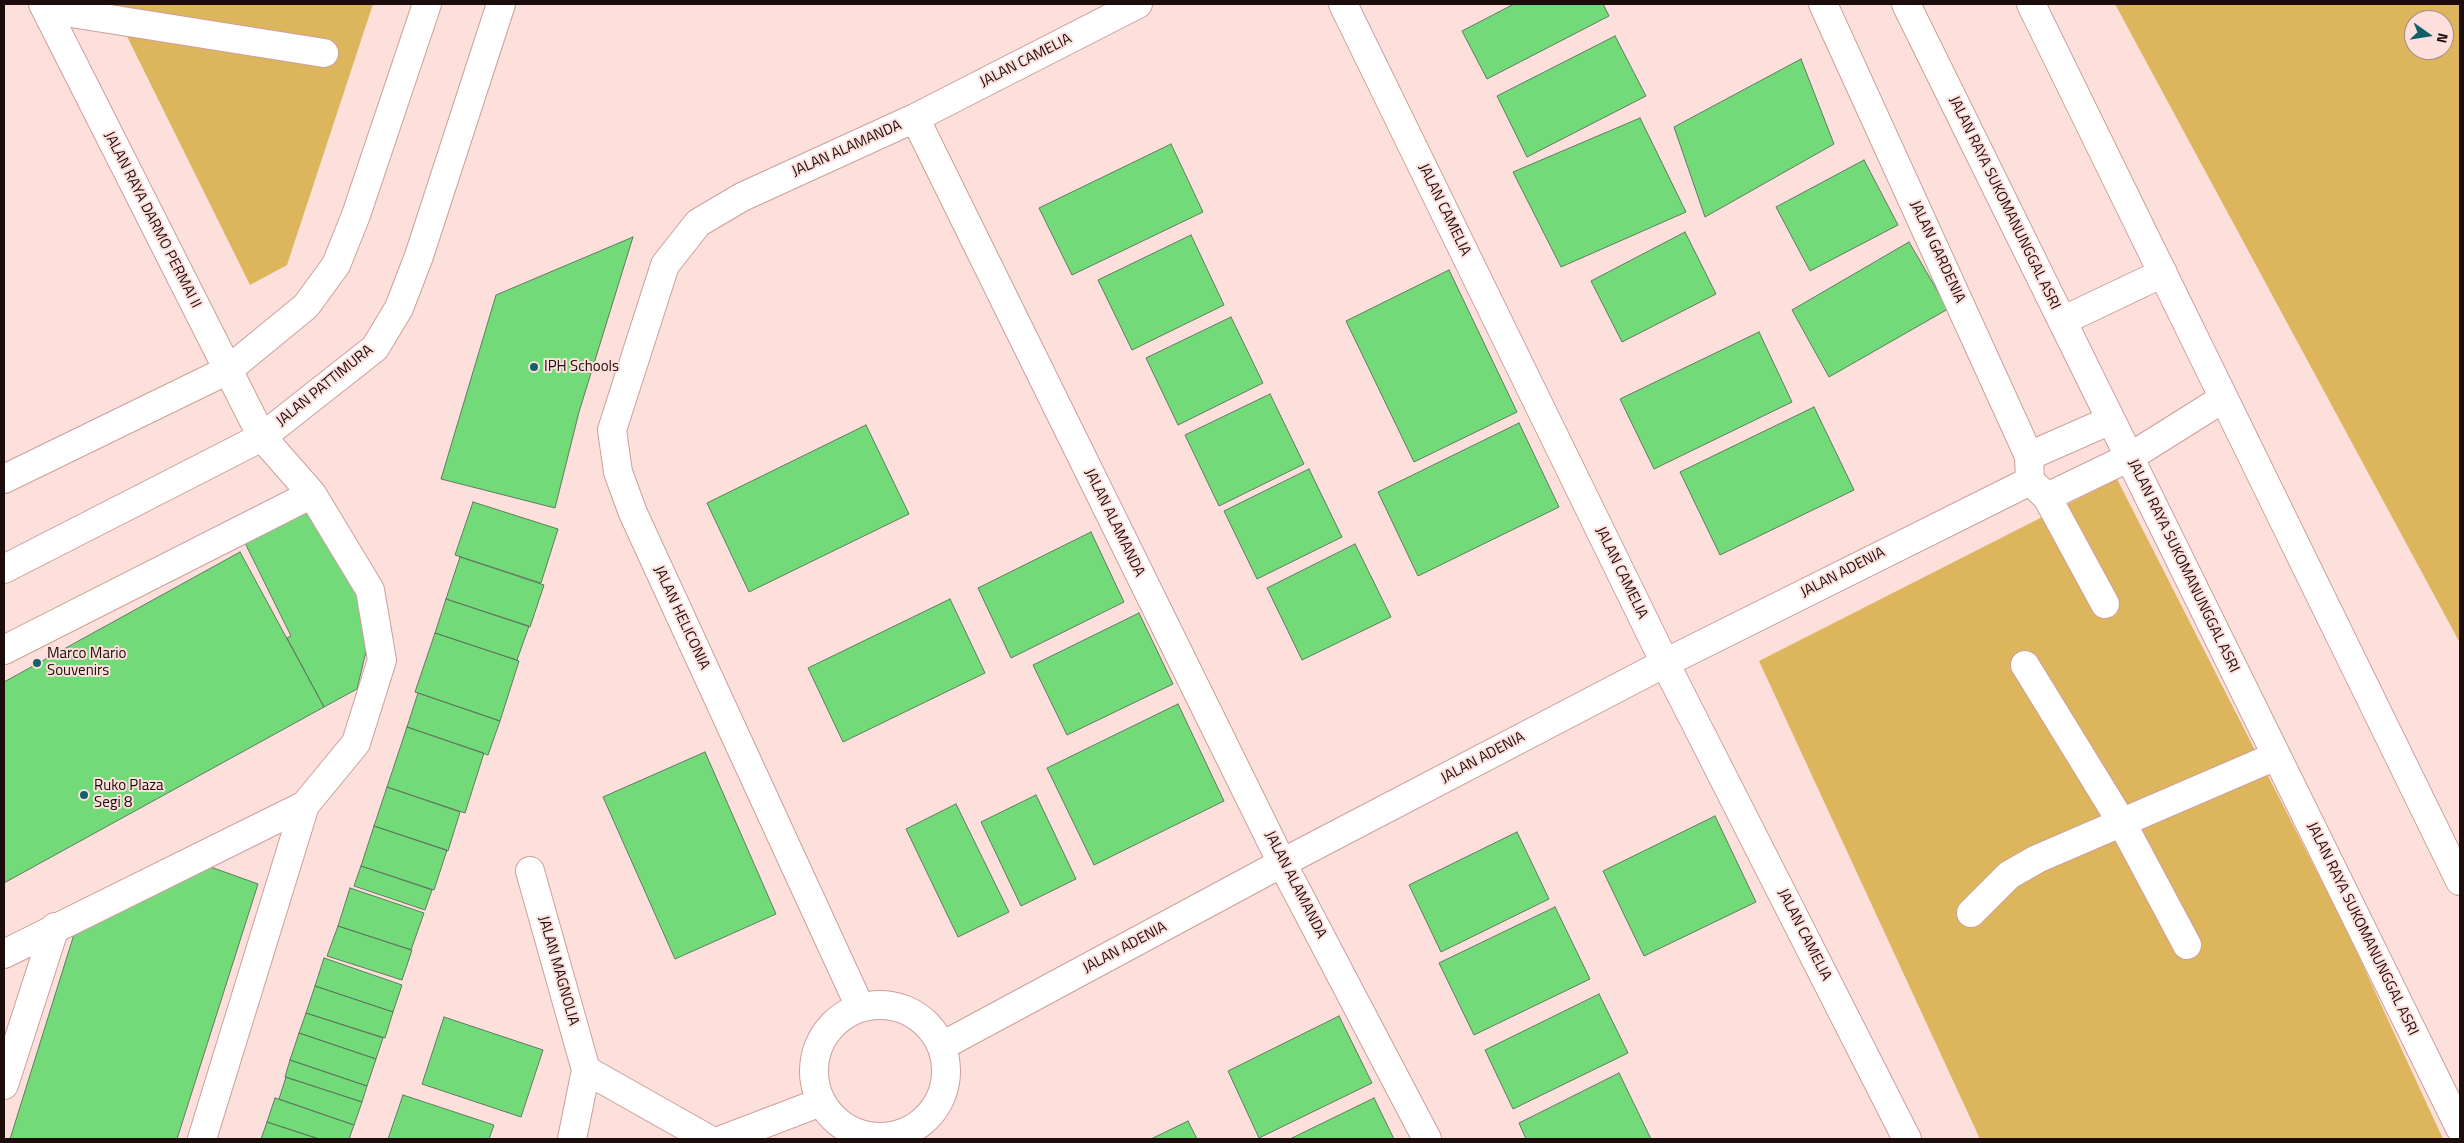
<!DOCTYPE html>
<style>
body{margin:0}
#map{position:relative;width:2464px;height:1143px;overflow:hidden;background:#fddfdc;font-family:"Titillium Web",sans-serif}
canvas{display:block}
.frame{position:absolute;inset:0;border:5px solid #1c0c0b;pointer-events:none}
.north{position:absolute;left:2404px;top:10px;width:50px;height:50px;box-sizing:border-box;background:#fddfdc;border:1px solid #a38b88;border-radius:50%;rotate:103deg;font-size:14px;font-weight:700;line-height:20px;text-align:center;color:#1c0c0b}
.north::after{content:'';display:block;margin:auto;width:18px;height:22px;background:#126169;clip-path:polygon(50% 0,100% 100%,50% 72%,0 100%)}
</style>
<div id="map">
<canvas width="2464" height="1143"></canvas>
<div class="frame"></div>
<div class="north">N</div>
</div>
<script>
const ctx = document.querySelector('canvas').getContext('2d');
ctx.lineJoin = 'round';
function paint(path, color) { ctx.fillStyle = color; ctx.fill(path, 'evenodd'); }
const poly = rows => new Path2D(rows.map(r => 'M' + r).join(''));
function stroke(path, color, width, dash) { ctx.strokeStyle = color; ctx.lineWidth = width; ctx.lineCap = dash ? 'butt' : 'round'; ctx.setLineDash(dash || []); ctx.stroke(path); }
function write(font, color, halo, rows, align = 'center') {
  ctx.font = font + ' "Titillium Web",sans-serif'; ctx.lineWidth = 4; ctx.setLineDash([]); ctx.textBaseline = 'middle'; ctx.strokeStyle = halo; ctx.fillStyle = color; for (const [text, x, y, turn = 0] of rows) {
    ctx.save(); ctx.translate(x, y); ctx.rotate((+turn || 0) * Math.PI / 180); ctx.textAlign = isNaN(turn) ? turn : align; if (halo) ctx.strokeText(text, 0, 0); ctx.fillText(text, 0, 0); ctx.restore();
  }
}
paint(poly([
 [111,4,373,4,287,265,250,285],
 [2115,4,2460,4,2460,643],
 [2414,20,2444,20,2444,50,2414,50],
 [2117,479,2348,933,2443,1139,1980,1139,1759,661]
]), '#dcb55d');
const building = poly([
 [1514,4,1603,4,1609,16,1487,79,1462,31,1514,4],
 [1615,36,1646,96,1527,157,1497,96,1615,36],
 [1801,59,1834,144,1705,217,1674,127,1801,59],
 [1640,118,1686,212,1561,267,1513,172,1640,118],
 [1171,144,1203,212,1072,275,1039,208,1171,144],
 [1864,160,1898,225,1810,271,1776,207,1864,160],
 [1685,232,1716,294,1622,342,1591,281,1685,232],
 [1191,235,1224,305,1132,350,1098,280,1191,235],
 [633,237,579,412,555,508,441,479,496,295,633,237],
 [1909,242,1948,309,1829,377,1792,310,1909,242],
 [1449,270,1517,412,1414,462,1346,321,1449,270],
 [1231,317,1263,383,1178,425,1146,358,1231,317],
 [1759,332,1792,402,1654,469,1620,399,1759,332],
 [1270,394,1304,464,1219,506,1185,435,1270,394],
 [1814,407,1854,490,1720,555,1680,472,1814,407],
 [1519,423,1559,507,1418,576,1378,492,1519,423],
 [866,425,909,514,749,592,707,503,866,425],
 [1309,469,1342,537,1257,579,1224,511,1309,469],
 [473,502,558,529,541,583,455,555,473,502],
 [313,508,371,624,370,635,357,689,324,707,287,638,291,636,245,543,313,508],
 [1091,532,1124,602,1011,658,978,588,1091,532],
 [1355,544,1391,617,1302,660,1267,588,1355,544],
 [240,552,324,707,4,883,4,682,240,552],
 [460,557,544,585,530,627,446,599,460,557],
 [446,599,529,626,517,660,435,633,446,599],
 [950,599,985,673,843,742,808,668,950,599],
 [1139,613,1173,684,1067,735,1033,665,1139,613],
 [435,633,519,661,500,721,415,692,435,633],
 [418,693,500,721,488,755,407,727,418,693],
 [1178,704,1224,801,1094,865,1047,768,1178,704],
 [407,727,484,753,465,813,387,787,407,727],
 [705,752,776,914,675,959,603,797,705,752],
 [387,787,460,812,448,851,374,826,387,787],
 [1036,795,1076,879,1021,906,981,822,1036,795],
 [956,804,1009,912,958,937,906,829,956,804],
 [1715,816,1756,902,1644,956,1603,871,1715,816],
 [374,826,447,850,434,890,361,866,374,826],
 [1517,832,1549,899,1441,952,1409,885,1517,832],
 [194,861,258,884,177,1139,10,1139,76,928,194,861],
 [361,866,432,890,425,910,354,886,361,866],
 [350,888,424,913,411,950,338,926,350,888],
 [1555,907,1590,979,1474,1035,1439,963,1555,907],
 [338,926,412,950,402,980,327,956,338,926],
 [324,958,402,985,393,1012,315,986,324,958],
 [315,986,393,1012,385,1038,306,1013,315,986],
 [1599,994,1628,1053,1513,1109,1485,1050,1599,994],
 [306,1013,383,1038,376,1059,299,1033,306,1013],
 [1339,1016,1372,1083,1259,1138,1228,1071,1339,1016],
 [444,1017,543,1050,521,1117,422,1084,444,1017],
 [299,1033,376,1059,367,1086,290,1060,299,1033],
 [290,1060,367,1086,362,1102,285,1077,290,1060],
 [1619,1073,1651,1139,1526,1139,1519,1123,1619,1073],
 [286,1077,362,1102,354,1125,279,1099,286,1077],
 [403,1095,494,1125,489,1139,388,1139,403,1095],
 [275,1098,354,1125,349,1139,319,1139,267,1122,275,1098],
 [1374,1098,1394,1139,1290,1139,1374,1098],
 [1188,1121,1197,1139,1151,1139,1188,1121],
 [267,1122,319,1139,261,1139,267,1122]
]);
paint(building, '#72da79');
stroke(building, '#5e7b5f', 1);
const minor = poly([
 [43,4,262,437,312,494,370,590,382,660,356,743,305,805,202,1139],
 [1343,4,1665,663,1907,1139],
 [1823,4,2029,456,2030,481,2047,497,2105,604],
 [1906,4,2460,1128],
 [2031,4,2460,881],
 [46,9,324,53],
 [915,118,1282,863,1427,1139],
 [2062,321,2163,273],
 [2029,456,2111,420],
 [4,479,228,370,306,306,336,265,356,215,427,4],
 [2047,497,2130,457,2224,398],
 [4,569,262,437,375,348,399,308,419,256,501,4],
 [4,650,312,494],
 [2025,665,2122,823,2187,945],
 [530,871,586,1070,708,1139],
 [1971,913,2009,875,2037,859,2276,756],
 [4,954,305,805],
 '814 1071a66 66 0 1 1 132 0a66 66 0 1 1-132 0Z',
 [860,1007,633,513,618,472,612,430,665,265,698,223,742,197,915,118,1138,4],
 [942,1046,1282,863,1665,663,2030,481],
 [4,1085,55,927],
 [572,1139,586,1070],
 [724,1139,821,1102]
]);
stroke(minor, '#cd9f9b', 30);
stroke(minor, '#fff', 28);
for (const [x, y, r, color] of [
 [534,367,5,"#126169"],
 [37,663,5,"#126169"],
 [84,795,5,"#126169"]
]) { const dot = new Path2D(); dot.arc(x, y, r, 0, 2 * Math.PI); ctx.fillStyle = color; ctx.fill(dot); stroke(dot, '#fddfdc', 2); }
write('15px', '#1c0c0b', '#fddfdc', [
 ["JALAN CAMELIA",1026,61,-27],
 ["JALAN ALAMANDA",847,149,-24],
 ["JALAN RAYA SUKOMANUNGGAL ASRI",2004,203,64],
 ["JALAN CAMELIA",1444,210,64],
 ["JALAN RAYA DARMO PERMAI II",152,220,63],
 ["JALAN GARDENIA",1937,252,65],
 ["JALAN PATTIMURA",325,386,-39],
 ["JALAN ALAMANDA",1114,523,64],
 ["JALAN RAYA SUKOMANUNGGAL ASRI",2183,566,64],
 ["JALAN CAMELIA",1621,573,64],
 ["JALAN ADENIA",1843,573,-27],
 ["JALAN HELICONIA",681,618,65],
 ["JALAN ADENIA",1483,758,-28],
 ["JALAN ALAMANDA",1295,885,63],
 ["JALAN RAYA SUKOMANUNGGAL ASRI",2362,929,64],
 ["JALAN CAMELIA",1804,935,63],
 ["JALAN ADENIA",1125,948,-28],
 ["JALAN MAGNOLIA",558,971,74]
]);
write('15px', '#1c0c0b', '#fddfdc', [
 ["IPH Schools",544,367],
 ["Marco Mario",47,654],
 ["Souvenirs",47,671],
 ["Ruko Plaza",94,786],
 ["Segi 8",94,803]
], 'left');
</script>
